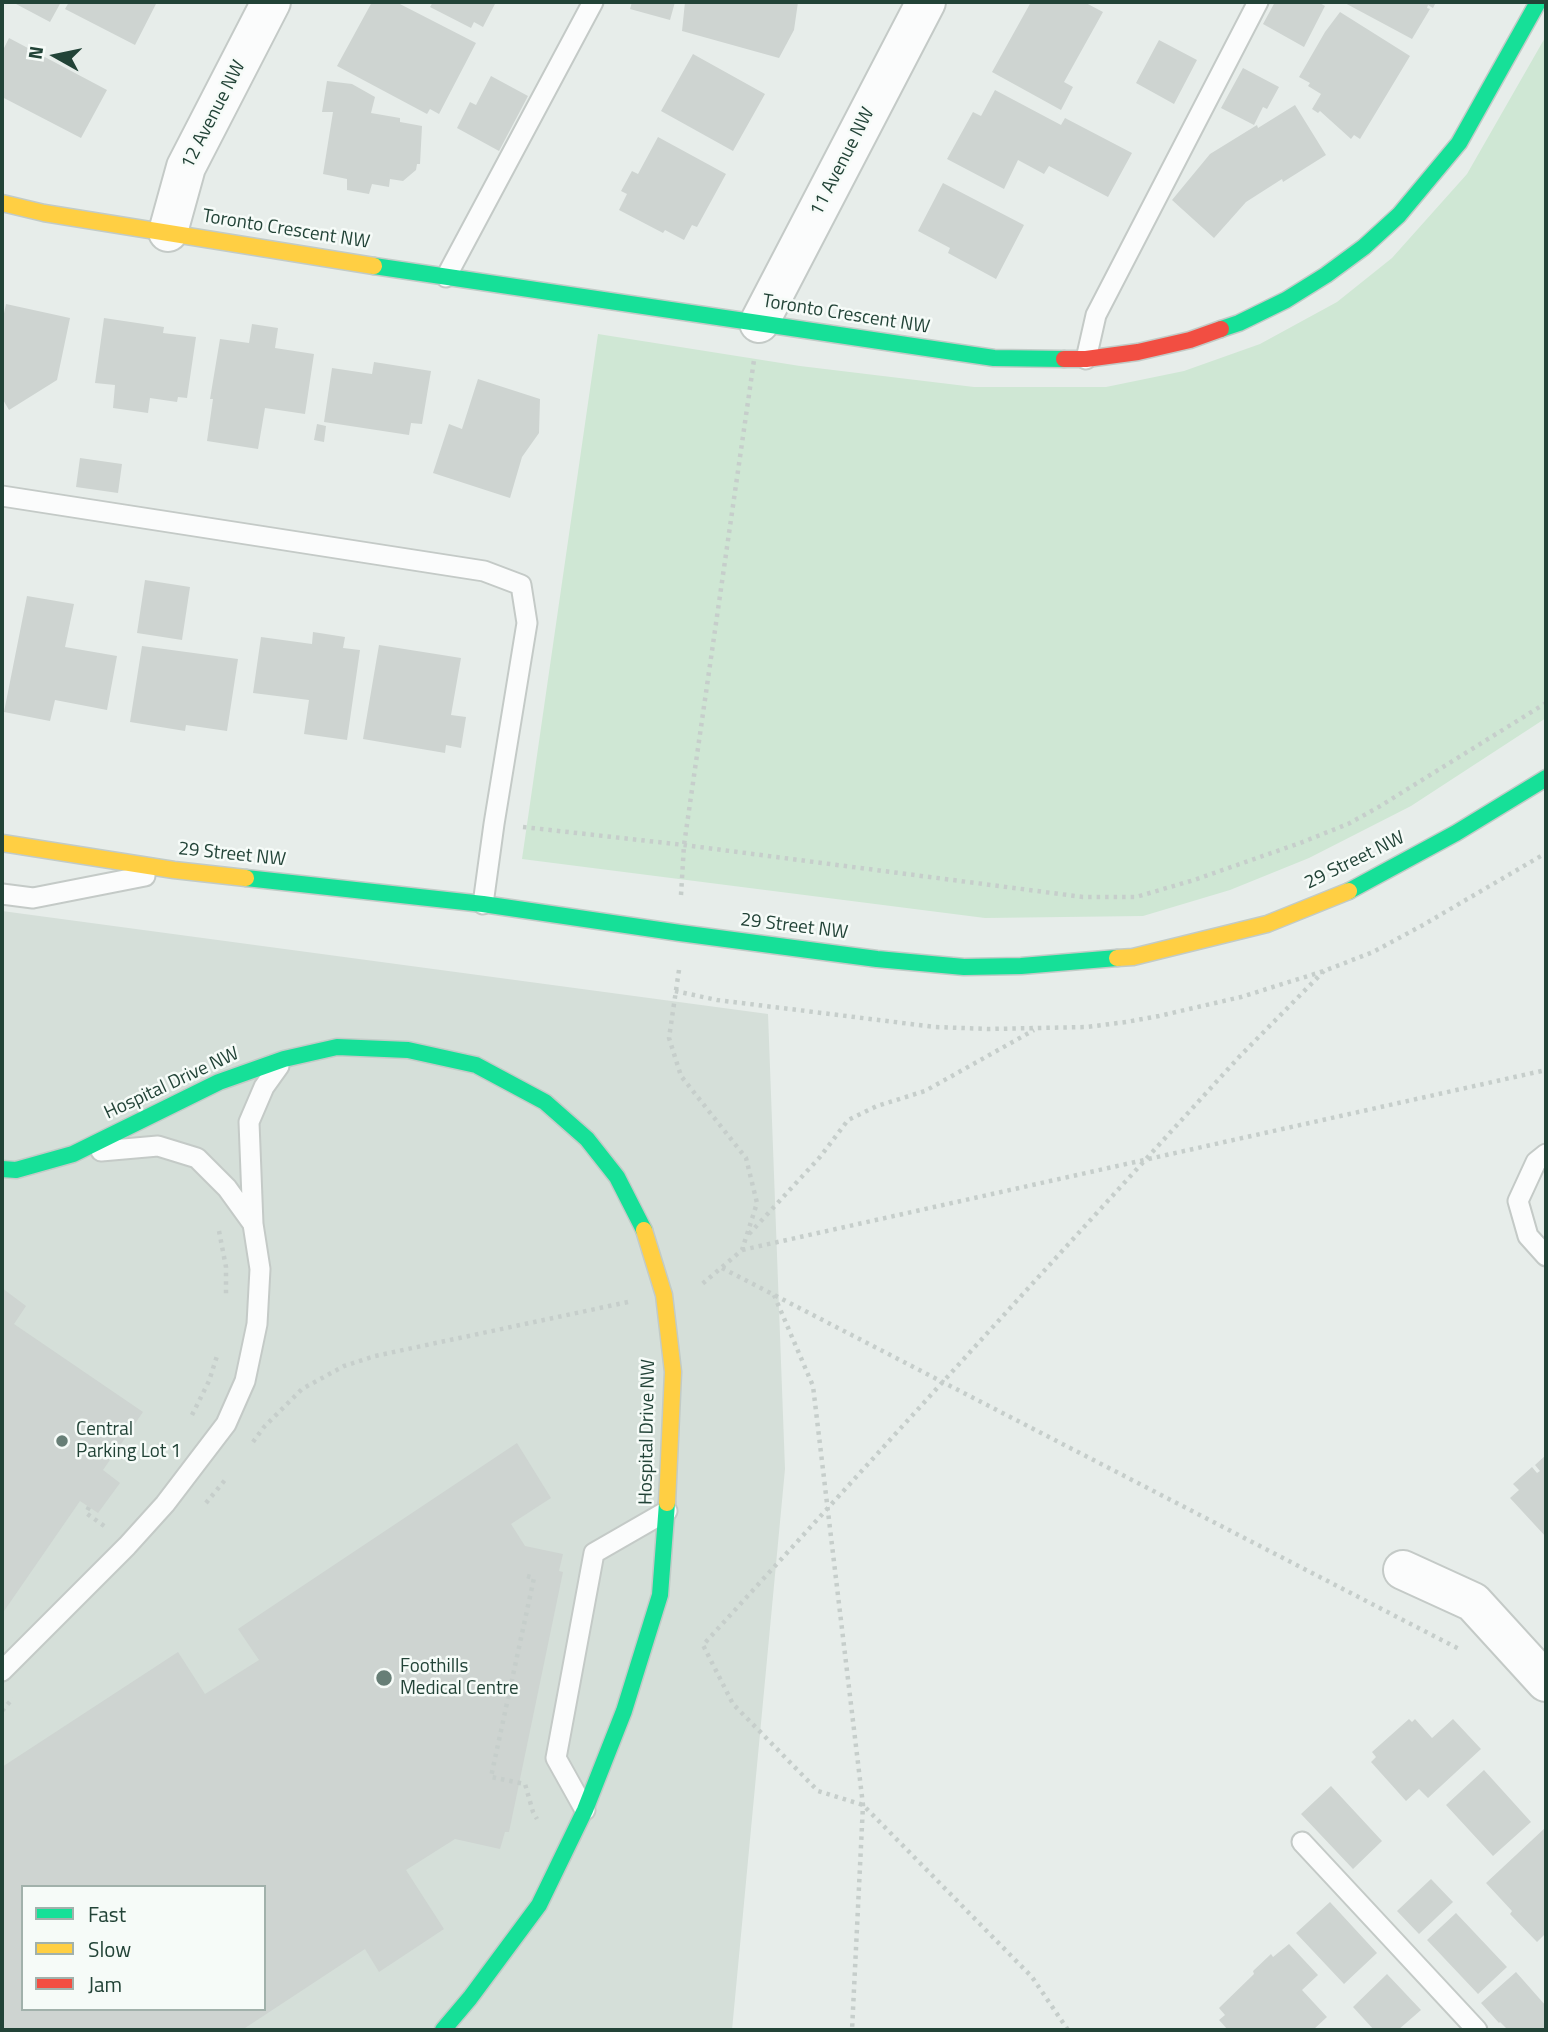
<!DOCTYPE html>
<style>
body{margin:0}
#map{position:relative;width:1548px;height:2032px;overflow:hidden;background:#e7edea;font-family:"Titillium Web",sans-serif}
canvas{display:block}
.frame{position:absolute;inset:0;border:4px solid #224337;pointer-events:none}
.legend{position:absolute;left:21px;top:1885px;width:245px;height:126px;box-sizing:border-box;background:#f6fbf8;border:2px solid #a1b1ab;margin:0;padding:9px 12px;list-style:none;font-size:21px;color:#224337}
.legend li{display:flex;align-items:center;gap:14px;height:35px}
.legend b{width:35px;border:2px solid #a1b1ab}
.north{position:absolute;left:21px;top:21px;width:70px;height:70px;-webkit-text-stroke:5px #f6fbf8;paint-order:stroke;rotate:279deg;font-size:19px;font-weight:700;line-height:28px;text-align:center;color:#224337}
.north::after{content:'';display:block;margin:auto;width:24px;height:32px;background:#224337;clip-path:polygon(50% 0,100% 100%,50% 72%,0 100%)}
</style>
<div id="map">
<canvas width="1548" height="2032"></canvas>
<div class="frame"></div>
<ul class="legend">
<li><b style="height:9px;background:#16e098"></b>Fast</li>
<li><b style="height:9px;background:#ffcf43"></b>Slow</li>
<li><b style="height:9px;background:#f24e42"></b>Jam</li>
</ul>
<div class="north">N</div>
</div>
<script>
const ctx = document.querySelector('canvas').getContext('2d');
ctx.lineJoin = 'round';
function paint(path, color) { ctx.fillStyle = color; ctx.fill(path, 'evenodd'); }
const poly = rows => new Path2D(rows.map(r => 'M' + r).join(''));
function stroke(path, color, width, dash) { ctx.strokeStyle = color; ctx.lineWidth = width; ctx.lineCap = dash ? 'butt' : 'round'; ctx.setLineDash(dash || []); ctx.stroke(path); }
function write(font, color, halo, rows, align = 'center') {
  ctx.font = font + ' "Titillium Web",sans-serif'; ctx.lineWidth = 5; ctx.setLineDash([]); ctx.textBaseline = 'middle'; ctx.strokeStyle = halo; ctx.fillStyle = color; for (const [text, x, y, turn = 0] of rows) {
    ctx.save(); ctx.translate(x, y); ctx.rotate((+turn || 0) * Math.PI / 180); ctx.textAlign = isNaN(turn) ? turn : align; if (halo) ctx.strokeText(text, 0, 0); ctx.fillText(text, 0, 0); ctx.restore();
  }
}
paint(poly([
 [2,911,768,1014,785,1469,732,2030,2,2030],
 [23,1887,264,1887,264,2009,23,2009]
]), '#d5dfd9');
paint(poly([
 [1546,36,1546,718,1411,806,1309,858,1230,890,1143,916,985,918,522,859,598,334,800,366,974,387,1106,387,1184,371,1260,344,1337,302,1392,258,1467,174]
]), '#cfe7d4');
paint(poly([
 [17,2,61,2,50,22,16,4],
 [69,2,157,2,135,45,65,9],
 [372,2,396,2,476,43,439,114,430,109,427,114,337,66],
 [433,2,496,2,483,27,474,22,471,28,430,7],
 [632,2,675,2,670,20,630,9],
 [685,2,798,2,794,30,779,58,682,31],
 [1031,2,1084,2,1103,12,1064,82,1073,87,1061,110,992,72],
 [1275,2,1318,2,1325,6,1304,47,1263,24],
 [1343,2,1436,2,1433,8,1428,5,1427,8,1430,9,1412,39],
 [1340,12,1410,56,1360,139,1354,135,1351,139,1320,111,1318,113,1312,109,1321,94,1308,86,1310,83,1299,77,1325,32],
 [9,38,107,90,81,138,2,97,2,52],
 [1159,40,1197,60,1174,104,1136,83],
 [693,54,765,94,733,151,661,111],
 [1243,68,1279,87,1267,109,1263,107,1254,125,1221,108],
 [491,76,528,96,499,151,457,128,470,102,476,105],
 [327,81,352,84,375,97,371,113,400,118,400,122,422,126,420,164,417,164,416,170,403,181,390,179,389,187,372,184,369,194,347,190,347,179,323,174,333,112,322,112],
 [995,90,1061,125,1065,118,1132,153,1108,197,1049,166,1044,174,1018,160,1004,189,947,159,973,112,981,116],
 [1295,105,1326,155,1283,182,1282,179,1246,202,1214,238,1172,200,1210,154,1257,125,1258,128],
 [658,137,726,174,697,227,692,225,684,240,665,230,663,233,619,210,627,194,621,191,632,171,638,174],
 [943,183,1024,225,996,279,948,253,950,248,918,231],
 [6,304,70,318,57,380,9,410,2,398,2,323],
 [104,318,164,327,163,333,196,337,187,398,178,397,177,402,150,398,148,413,113,408,115,385,95,383],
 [252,324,278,328,275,348,314,354,305,414,265,408,258,449,207,441,213,399,210,399,220,339,249,343],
 [374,362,431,371,422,424,411,423,409,435,324,422,332,368,372,374],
 [478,379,540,399,539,433,522,457,510,498,433,473,449,424,462,429],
 [317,424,326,426,324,442,314,440],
 [80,458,122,464,118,493,76,487],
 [145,580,190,587,182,640,137,633],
 [27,596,74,604,65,647,117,656,107,710,55,700,50,721,4,712],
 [313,632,345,637,343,648,360,650,347,740,304,734,309,700,253,693,261,637,312,644],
 [379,645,461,658,451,715,466,717,461,748,446,745,445,753,363,739],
 [142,646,238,659,227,731,186,725,185,731,130,722],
 [2,1288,26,1306,14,1324,143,1412,103,1470,120,1483,98,1513,80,1501,2,1614],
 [517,1443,551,1498,511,1524,525,1546,563,1554,559,1571,563,1572,509,1832,505,1832,500,1849,455,1839,406,1870,444,1929,379,1972,365,1949,242,2030,2,2030,2,1767,178,1652,205,1694,259,1660,238,1629],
 [23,1887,264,1887,264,2009,23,2009],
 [1546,1455,1546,1537,1510,1498,1519,1490,1513,1484,1532,1467,1537,1473,1540,1471,1535,1465],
 [1409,1719,1412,1722,1415,1719,1432,1738,1453,1719,1481,1749,1428,1798,1419,1789,1406,1801,1371,1762,1376,1757,1372,1752],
 [1484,1770,1531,1822,1493,1856,1446,1805],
 [1331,1786,1382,1841,1353,1869,1301,1814],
 [1546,1827,1546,1933,1537,1942,1510,1914,1512,1911,1486,1883],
 [1431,1879,1453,1902,1419,1934,1397,1911],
 [1330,1902,1377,1953,1344,1984,1296,1933],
 [1456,1913,1507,1967,1478,1994,1427,1940],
 [1289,1944,1318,1975,1302,1990,1327,2017,1313,2030,1228,2030,1219,2020,1225,2015,1219,2008,1254,1974,1253,1971,1271,1954,1273,1957],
 [1516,1972,1546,2006,1546,2026,1542,2030,1508,2030,1500,2022,1499,2023,1481,2003],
 [1387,1974,1421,2010,1398,2030,1374,2030,1353,2007]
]), '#ced4d1');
const lane = poly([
 [446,277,593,2],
 [1086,359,1096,315,1258,2],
 [2,496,484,571,521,585,527,623,494,824,483,904],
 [2,894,33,898,145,876],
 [101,1151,158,1146,197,1158,227,1188,253,1224],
 [1546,1154,1536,1162,1518,1201,1528,1236,1546,1256],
 [2,1671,127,1546,165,1504,226,1424,245,1381,257,1324,260,1269,253,1224,249,1122,264,1087,279,1066],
 [585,1810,556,1758,594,1553,667,1511],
 [1302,1842,1477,2030]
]);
const street = poly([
 [168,232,186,167,271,2],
 [759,323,926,2],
 [1403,1570,1473,1602,1546,1682]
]);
const fast = poly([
 [374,266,994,358,1064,359],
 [1221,329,1239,323,1286,300,1326,275,1364,247,1399,215,1459,143,1538,2],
 [246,878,483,904,680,933,877,959,964,967,1021,966,1117,958],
 [1349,891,1456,833,1546,778],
 [2,1169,16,1170,73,1154,219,1082,284,1059,337,1047,408,1050,476,1065,545,1102,587,1139,617,1177,644,1230],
 [443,2030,470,1998,539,1905,585,1810,624,1711,660,1595,667,1503]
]);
const slow = poly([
 [2,203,44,213,374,266],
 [2,843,174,870,246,878],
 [1117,958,1133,957,1267,924,1349,891],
 [644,1230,664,1295,673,1372,667,1503]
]);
const jam = poly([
 [1064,359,1086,359,1138,352,1190,340,1221,329]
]);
stroke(lane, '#c4cac7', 23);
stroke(street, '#c4cac7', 42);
stroke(fast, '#c2cbc7', 19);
stroke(slow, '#c2cbc7', 19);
stroke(jam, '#c2cbc7', 19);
stroke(poly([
 [523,827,684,845,1083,897,1136,897,1194,880,1300,843,1348,824,1377,808,1546,703],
 [681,895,684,845,754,360],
 [679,970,669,1038,681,1076,746,1158,757,1203,742,1250,701,1285],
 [675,991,717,1000,935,1027,989,1029,1087,1027,1126,1022,1159,1016,1241,997,1324,971,1373,952,1423,925,1546,853],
 [219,1231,226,1267,226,1296],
 [749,1234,820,1157,848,1120,877,1106,925,1091,1034,1030],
 [742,1250,1546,1070],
 [722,1268,1461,1650],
 [774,1295,813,1386,863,1805,852,2030],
 [192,1415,209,1381,217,1356],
 [253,1442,264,1427,302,1389,344,1366,375,1356,628,1302],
 [206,1503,225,1480],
 [89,1507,86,1513,107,1528],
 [527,1576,534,1578,491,1777,525,1784,533,1812,537,1819],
 [2,1711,13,1698],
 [1068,2030,1032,1977,863,1805,818,1791,733,1704,703,1645,1239,1057,1324,971]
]), '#c6cecb', 4.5, [3.5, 5]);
stroke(lane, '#fbfcfc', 19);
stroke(street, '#fbfcfc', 38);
stroke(fast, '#16e098', 16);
stroke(slow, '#ffcf43', 16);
stroke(jam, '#f24e42', 16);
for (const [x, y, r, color] of [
 [62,1441,7,"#677e76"],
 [384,1678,9,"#677e76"]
]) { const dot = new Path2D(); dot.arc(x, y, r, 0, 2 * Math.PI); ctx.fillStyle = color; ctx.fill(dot); stroke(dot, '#f6fbf8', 2.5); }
write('19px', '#224337', '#f6fbf8', [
 ["12 Avenue NW",214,115,-63],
 ["11 Avenue NW",843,162,-63],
 ["Toronto Crescent NW",286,230,9],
 ["Toronto Crescent NW",846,315,9],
 ["29 Street NW",232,855,6],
 ["29 Street NW",1355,861,-26],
 ["29 Street NW",794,927,7],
 ["Hospital Drive NW",172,1084,-25],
 ["Hospital Drive NW",648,1432,-89]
]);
write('19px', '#224337', '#f6fbf8', [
 ["Central",76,1430],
 ["Parking Lot 1",76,1452],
 ["Foothills",400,1667],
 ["Medical Centre",400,1689]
], 'left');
</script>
